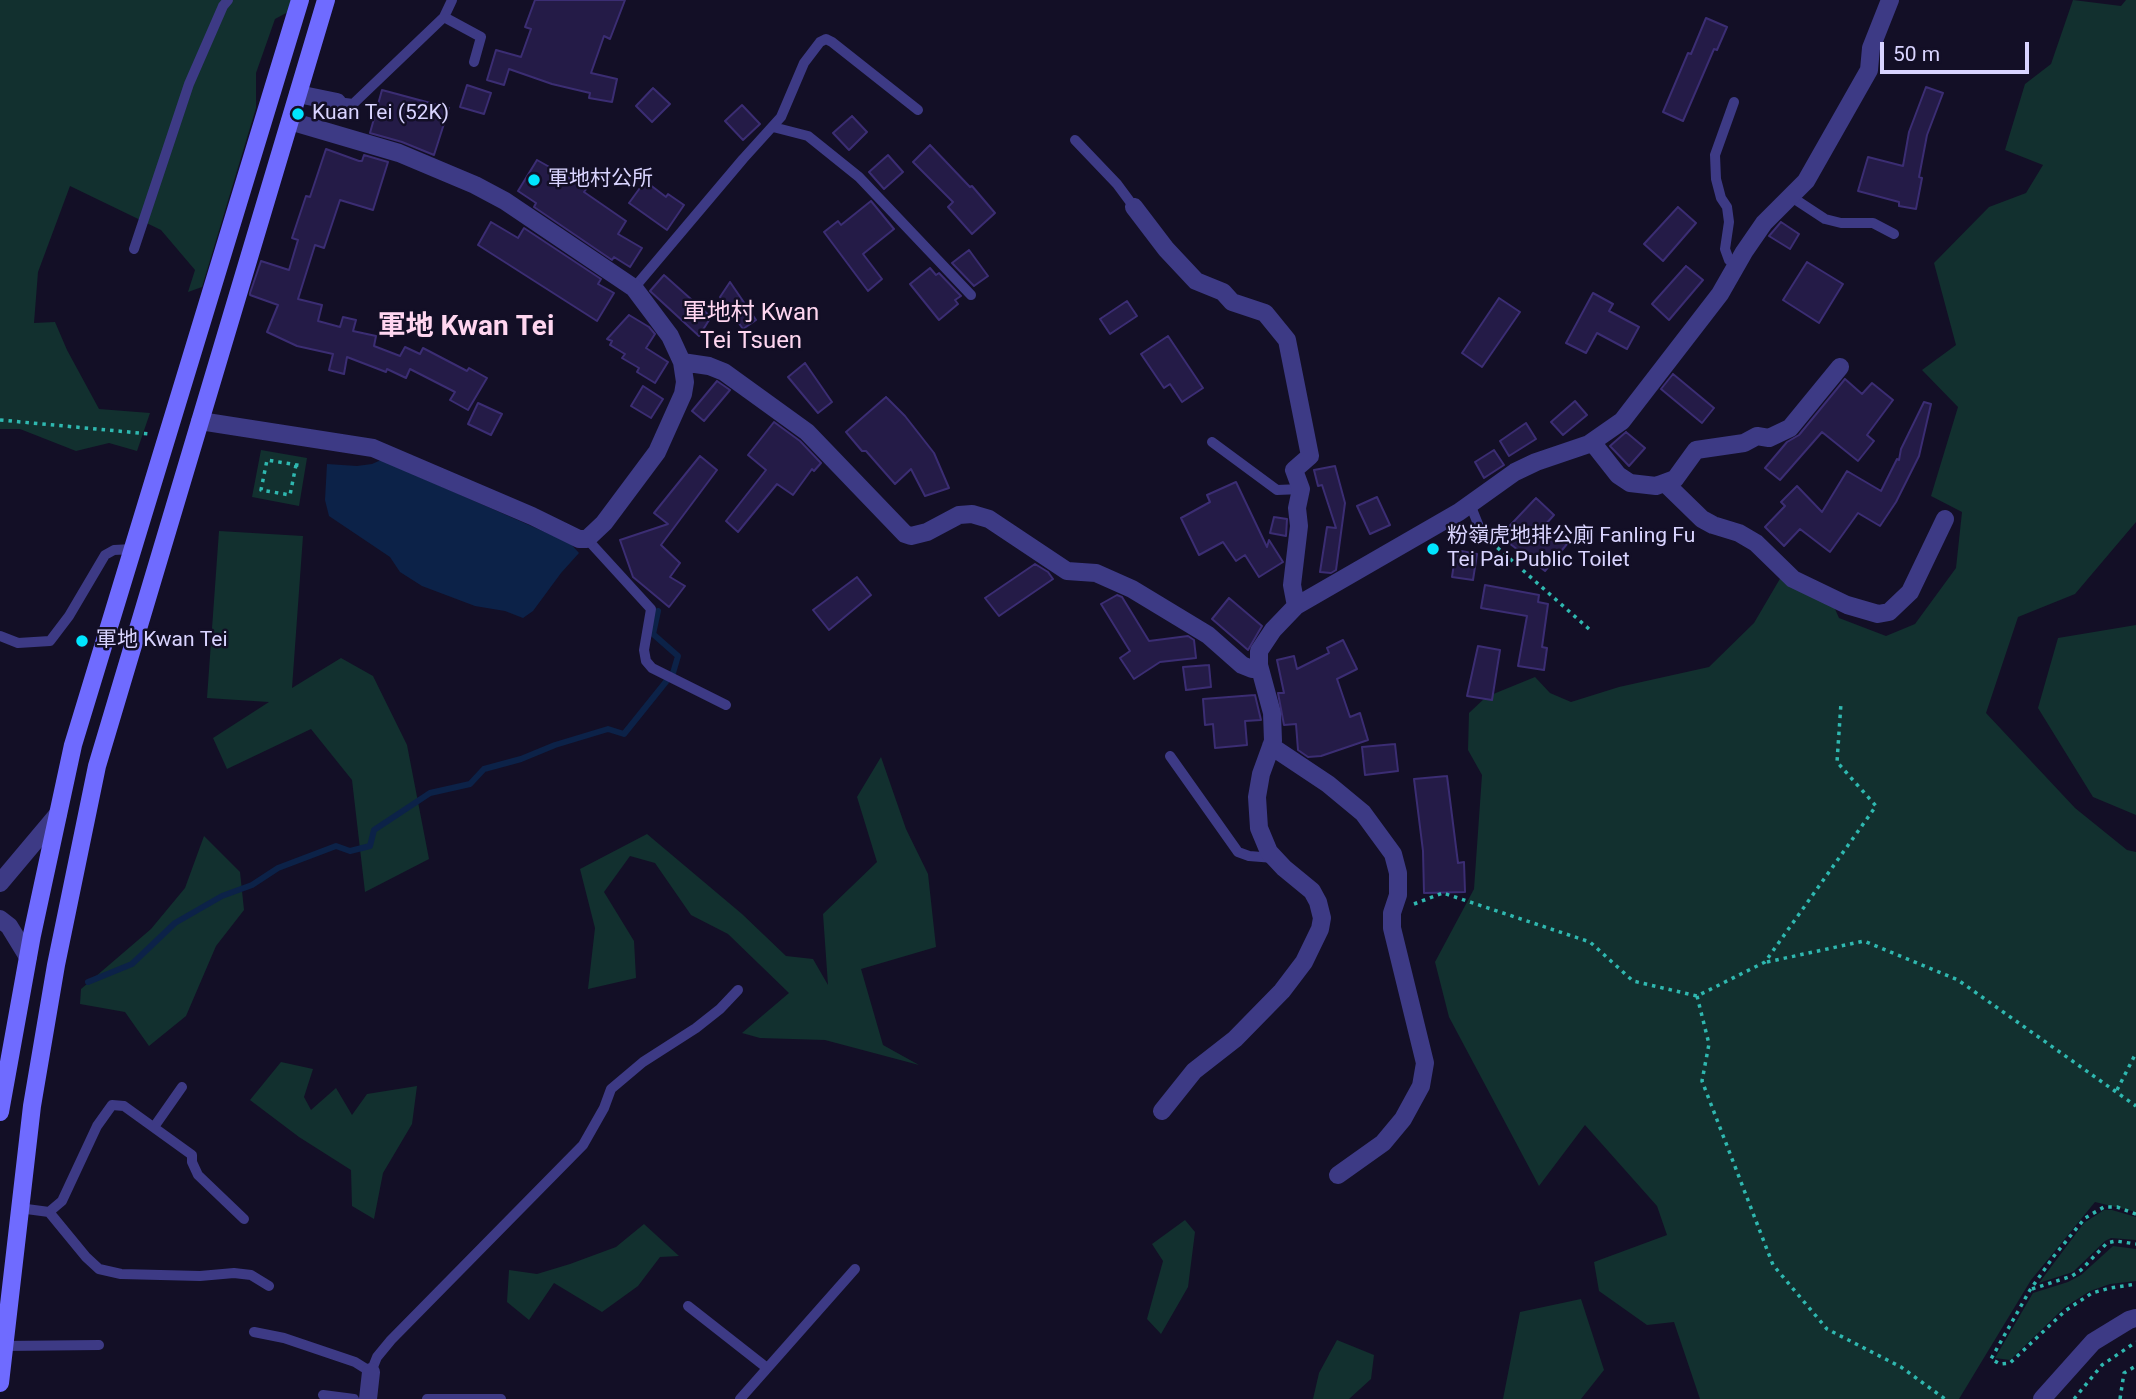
<!DOCTYPE html>
<meta charset="utf-8">
<style>
body{margin:0}
#map{position:relative;width:2136px;height:1399px;overflow:hidden;background:#130f26;font-family:Roboto,sans-serif}
canvas{display:block}
.scale{position:absolute;left:1880px;top:42px;width:149px;height:32px;box-sizing:border-box;border:4px solid #d9d4ff;border-top:0;padding-left:9px;font-size:21px;line-height:24px;white-space:nowrap;color:#d9d4ff;-webkit-text-stroke:5px #130f26;paint-order:stroke}
</style>
<div id="map">
<canvas width="2136" height="1399"></canvas>
<div class="scale">50 m</div>
</div>
<script>
const ctx = document.querySelector('canvas').getContext('2d');
ctx.lineJoin = 'round';
function paint(path, color) { ctx.fillStyle = color; ctx.fill(path, 'evenodd'); }
const poly = rows => new Path2D(rows.map(r => 'M' + r).join(''));
function stroke(path, color, width, dash) { ctx.strokeStyle = color; ctx.lineWidth = width; ctx.lineCap = dash ? 'butt' : 'round'; ctx.setLineDash(dash || []); ctx.stroke(path); }
function write(font, color, halo, rows, align = 'center') {
  ctx.font = font + ' Roboto,"Noto Sans SC",sans-serif'; ctx.lineWidth = 5; ctx.setLineDash([]); ctx.textBaseline = 'middle'; ctx.strokeStyle = halo; ctx.fillStyle = color; for (const [text, x, y, turn = 0] of rows) {
    ctx.save(); ctx.translate(x, y); ctx.rotate((+turn || 0) * Math.PI / 180); ctx.textAlign = isNaN(turn) ? turn : align; if (halo) ctx.strokeText(text, 0, 0); ctx.fillText(text, 0, 0); ctx.restore();
  }
}
paint(poly([
 [0,0,291,0,288,12,275,19,256,73,256,108,202,287,188,292,195,270,161,230,70,186,38,272,34,323,55,322,67,350,99,409,150,413,137,451,109,443,76,451,20,429,0,429],
 [2073,0,2121,6,2126,0,2136,0,2136,522,2075,594,2018,617,1986,713,2075,808,2127,850,2136,852,2136,1212,2095,1202,2031,1280,1959,1399,1700,1399,1674,1322,1647,1325,1599,1291,1594,1262,1667,1235,1657,1206,1585,1125,1539,1186,1449,1017,1435,962,1474,889,1482,775,1468,750,1469,713,1486,697,1535,677,1550,693,1571,702,1619,687,1709,667,1754,623,1781,577,1827,591,1839,618,1886,636,1915,624,1956,568,1962,512,1931,496,1958,407,1922,370,1956,345,1934,263,1989,207,2026,193,2043,165,2005,150,2025,84,2051,64],
 [261,450,307,458,299,506,252,497],
 [219,531,303,536,292,688,341,658,373,676,407,745,429,859,365,892,352,780,311,729,227,769,213,738,269,702,207,698],
 [2136,625,2136,815,2093,797,2038,708,2058,638],
 [881,757,906,829,928,874,936,947,861,969,883,1045,919,1065,825,1040,760,1038,742,1033,789,993,728,934,691,915,655,863,630,856,604,892,634,941,636,978,588,989,595,928,580,869,647,834,742,914,786,956,813,959,828,985,823,914,877,862,857,797],
 [204,836,240,872,244,910,216,946,186,1016,149,1046,125,1012,80,1004,81,989,151,929,185,888],
 [281,1062,313,1069,304,1097,311,1110,336,1088,352,1115,367,1094,417,1086,412,1124,383,1173,374,1219,352,1206,351,1170,299,1137,250,1100],
 [2104,1210,2112,1210,2136,1217,2136,1240,2111,1238,2105,1241,2073,1272,2039,1283,2084,1223],
 [1185,1220,1195,1232,1188,1287,1161,1334,1147,1319,1163,1261,1152,1244],
 [644,1224,679,1256,660,1257,638,1286,602,1312,554,1283,529,1320,507,1302,509,1270,537,1274,570,1264,616,1247],
 [2113,1246,2136,1249,2136,1281,2110,1284,2090,1291,2065,1307,2010,1360,1995,1358,2033,1293,2068,1282,2081,1275],
 [1581,1299,1604,1370,1581,1399,1503,1399,1520,1312],
 [1337,1340,1374,1355,1371,1379,1349,1399,1313,1399,1319,1373]
]), '#12302f');
paint(poly([
 [381,460,570,543,579,553,561,573,533,611,523,618,505,611,475,606,422,586,400,572,390,557,329,516,325,500,327,464,357,466,372,464]
]), '#0c2248');
stroke(poly([
 [88,982,132,964,175,923,222,896,252,885,278,868,336,846,350,851,370,846,374,830,430,793,470,784,484,769,521,759,555,745,608,729,624,734,673,673,678,656,653,634,658,611]
]), '#0c2248', 6);
const building = poly([
 [535,0,625,0,610,39,604,36,591,73,617,79,612,102,589,98,590,93,552,84,509,69,504,85,487,80,496,50,521,57,531,29,525,27,535,0],
 [1706,18,1727,27,1717,50,1714,49,1683,121,1663,112,1688,53,1691,54,1706,18],
 [467,85,491,93,484,114,460,107,467,85],
 [1926,87,1943,93,1927,135,1919,177,1922,178,1916,209,1899,206,1899,202,1858,191,1868,157,1903,166,1909,132,1926,87],
 [653,88,670,104,652,122,636,106,653,88],
 [382,90,449,108,434,155,402,142,370,133,382,90],
 [742,105,760,124,743,140,725,121,742,105],
 [852,116,867,132,849,150,833,133,852,116],
 [930,145,970,187,972,186,995,213,972,234,948,207,953,202,913,162,930,145],
 [326,149,359,161,362,161,364,155,388,162,373,210,340,200,324,248,315,245,298,299,322,305,318,321,340,327,343,317,356,320,353,331,376,336,374,346,400,356,405,347,420,354,423,348,467,371,469,368,487,378,468,410,450,400,455,392,410,369,406,378,387,369,386,372,347,357,344,374,329,370,333,354,297,346,267,332,278,305,250,295,250,293,261,261,289,270,298,240,292,238,306,196,310,197,326,149],
 [888,155,903,172,884,189,869,172,888,155],
 [537,160,587,188,584,192,626,221,618,234,642,248,630,267,614,257,612,260,534,207,536,203,518,191,537,160],
 [645,181,666,197,668,194,684,205,667,230,629,203,645,181],
 [871,201,894,229,863,254,882,279,868,291,824,232,838,221,841,225,871,201],
 [1678,207,1696,223,1663,261,1644,244,1678,207],
 [491,222,518,238,524,228,601,279,598,284,614,293,597,321,478,245,491,222],
 [1781,222,1799,234,1790,249,1769,236,1781,222],
 [969,250,988,276,974,286,952,263,969,250],
 [1807,262,1843,284,1819,323,1783,300,1807,262],
 [1686,266,1703,280,1669,320,1652,304,1686,266],
 [930,268,936,275,939,273,961,296,955,300,958,304,939,320,910,284,930,268],
 [664,275,711,317,699,336,650,291,664,275],
 [730,282,756,320,743,329,720,297,730,282],
 [1593,293,1613,304,1609,311,1639,327,1627,349,1597,333,1586,353,1566,343,1593,293],
 [1499,298,1520,312,1482,367,1462,353,1499,298],
 [1127,301,1137,316,1110,334,1100,319,1127,301],
 [629,315,649,327,655,334,646,348,668,362,655,383,637,372,639,368,622,358,625,354,610,345,612,341,607,339,629,315],
 [1168,336,1203,388,1182,402,1170,384,1164,388,1141,354,1168,336],
 [805,363,832,402,818,413,788,377,805,363],
 [1673,374,1714,408,1702,423,1661,389,1673,374],
 [1845,379,1862,394,1872,383,1893,400,1867,435,1874,441,1858,461,1822,432,1780,480,1765,468,1787,442,1799,435,1845,379],
 [717,381,730,390,704,421,692,411,717,381],
 [643,386,663,399,651,418,631,406,643,386],
 [886,397,905,416,934,453,949,488,925,496,911,469,895,484,866,451,862,451,846,432,886,397],
 [1575,401,1587,415,1563,435,1551,422,1575,401],
 [1924,402,1931,404,1919,456,1896,502,1880,526,1858,513,1830,552,1800,529,1784,546,1765,527,1785,506,1781,502,1797,486,1822,512,1847,471,1881,491,1897,459,1899,460,1901,449,1924,402],
 [478,403,502,414,491,435,468,424,478,403],
 [774,422,800,441,821,463,814,471,812,469,793,495,777,484,738,532,726,521,766,470,748,455,774,422],
 [1526,423,1536,439,1509,456,1500,441,1526,423],
 [1626,432,1645,448,1629,466,1610,446,1626,432],
 [1494,450,1504,465,1484,478,1475,462,1494,450],
 [700,456,717,470,661,545,680,563,670,577,685,586,669,607,633,577,620,540,668,524,654,513,700,456],
 [1335,466,1345,503,1336,570,1331,573,1320,572,1327,527,1336,528,1322,485,1318,486,1314,470,1335,466],
 [1236,482,1267,547,1269,540,1283,562,1259,577,1245,555,1236,561,1223,542,1199,555,1181,518,1210,502,1207,495,1236,482],
 [1377,497,1390,525,1370,534,1357,506,1377,497],
 [1536,498,1554,515,1544,526,1567,544,1545,571,1500,536,1536,498],
 [1274,517,1287,519,1286,536,1270,533,1274,517],
 [1456,550,1477,554,1473,580,1452,577,1456,550],
 [1035,564,1048,572,1053,579,999,616,985,598,1035,564],
 [857,577,871,595,829,630,813,610,857,577],
 [1485,585,1539,595,1538,602,1548,604,1542,647,1547,648,1544,670,1518,666,1527,616,1481,608,1485,585],
 [1117,595,1122,597,1149,641,1188,636,1194,640,1196,658,1160,662,1134,679,1120,658,1130,651,1101,604,1117,595],
 [1229,598,1262,626,1248,650,1212,619,1229,598],
 [1343,640,1357,669,1337,679,1350,717,1360,713,1368,740,1321,756,1308,757,1298,750,1296,724,1284,725,1278,693,1284,693,1277,660,1294,656,1297,669,1329,653,1327,648,1343,640],
 [1478,646,1500,650,1492,700,1467,696,1478,646],
 [1209,665,1211,687,1186,690,1183,667,1209,665],
 [1255,695,1261,720,1245,721,1247,745,1215,748,1213,724,1205,725,1203,699,1255,695],
 [1395,744,1398,771,1365,775,1362,747,1395,744],
 [1447,776,1458,863,1464,862,1465,892,1424,893,1423,851,1414,779,1447,776]
]);
paint(building, '#241b47');
stroke(building, '#3b2d73', 2);
stroke(poly([
 [0,420,150,434],
 [296,465,290,495,261,490,267,460,303,466],
 [1491,542,1589,629],
 [1414,904,1443,893,1590,942,1633,981,1697,996,1765,962,1876,806,1837,762,1841,703],
 [1767,962,1864,941,1958,980,2136,1106],
 [1697,996,1709,1044,1702,1081,1773,1265,1827,1329,1901,1367,1945,1399],
 [2117,1090,2136,1053],
 [2136,1214,2117,1207,2104,1207,2085,1218,2054,1256,2030,1290,1991,1359,2000,1364,2010,1363,2065,1311,2092,1293,2110,1288,2136,1284],
 [2032,1289,2072,1276,2081,1270,2107,1243,2116,1241,2136,1244],
 [2074,1399,2102,1365,2136,1342],
 [2120,1399,2124,1373,2136,1366]
]), '#2fb8b0', 3.5, [3.5, 5]);
stroke(poly([
 [444,17,481,37,474,62],
 [337,102,353,104,444,17,452,0],
 [1734,102,1715,155,1716,179,1721,198,1727,207,1729,222,1725,249,1729,260,1736,266],
 [773,127,808,136,859,177,971,295],
 [1075,140,1117,184,1134,207],
 [1790,196,1825,219,1841,223,1873,223,1894,234],
 [134,249,189,84,223,6,228,0],
 [634,288,743,159,781,117,804,63,820,42,826,39,832,42,918,110],
 [1212,442,1277,490,1301,489],
 [1470,504,1482,534],
 [587,539,651,609,644,650,646,661,652,668,726,705],
 [0,636,18,643,50,641,69,616,105,555,114,550,133,549],
 [1170,756,1238,852,1249,856,1274,858],
 [154,1127,182,1087],
 [19,1208,49,1212,86,1257,99,1269,121,1274,200,1276,234,1273,251,1275,269,1286],
 [49,1212,62,1201,97,1126,112,1105,124,1106,192,1155,192,1162,198,1175,244,1219],
 [688,1306,767,1368],
 [254,1332,284,1338,355,1362,371,1372,377,1357,391,1340,583,1145,604,1108,611,1089,643,1062,696,1028,720,1009,738,990],
 [4,1346,99,1345],
 [323,1395,354,1399],
 [427,1399,501,1399],
 [740,1399,855,1269]
]), '#3d3a85', 10);
stroke(poly([
 [298,94,337,102],
 [1134,207,1166,249,1196,281,1223,292,1232,302,1265,313,1287,340,1310,456,1294,470,1301,489,1297,508,1299,526,1292,585,1296,606],
 [682,362,709,366,724,372,807,432,905,534,911,536,927,532,959,515,972,514,989,519,1067,571,1096,573,1132,589,1208,635,1242,665,1252,669,1259,665],
 [200,421,373,448,532,516,579,539,587,539,604,523,657,452,683,394,685,382,682,362,670,336,634,288,505,201,475,185,399,153,290,121],
 [1592,442,1618,475,1630,483,1656,486,1675,479,1696,450,1744,443,1757,436,1769,438,1790,428,1840,367],
 [1665,483,1702,519,1713,525,1739,533,1756,543,1793,579,1847,605,1878,614,1889,612,1910,592,1945,519],
 [1271,746,1328,784,1363,813,1393,854,1398,873,1398,895,1392,913,1392,928,1425,1063,1421,1086,1403,1119,1383,1143,1338,1175],
 [0,883,58,814],
 [0,919,9,926,28,957],
 [1162,1111,1194,1071,1235,1039,1282,991,1304,962,1320,929,1322,918,1318,902,1312,891,1284,868,1269,852,1259,828,1257,797,1261,774,1273,741,1272,713,1259,665,1259,651,1273,630,1296,606,1459,512,1515,472,1536,462,1589,444,1622,421,1720,294,1744,252,1764,223,1806,181,1869,70,1871,48,1890,0],
 [368,1399,371,1372]
]), '#3d3a85', 18);
stroke(poly([
 [2042,1399,2093,1342,2129,1320,2136,1318]
]), '#3d3a85', 18);
stroke(poly([
 [0,1112,32,935,73,745,300,0],
 [0,1383,32,1106,56,965,97,766,326,0]
]), '#6f6bff', 18);
for (const [x, y, r, color] of [
 [298,114,7,"#00e5ff"],
 [534,180,7,"#00e5ff"],
 [1433,549,7,"#00e5ff"],
 [82,641,7,"#00e5ff"]
]) { const dot = new Path2D(); dot.arc(x, y, r, 0, 2 * Math.PI); ctx.fillStyle = color; ctx.fill(dot); stroke(dot, '#130f26', 2.5); }
write('21px', '#d9d4ff', '#130f26', [
 ["Kuan Tei (52K)",312,114],
 ["軍地村公所",548,180],
 ["粉嶺虎地排公廁 Fanling Fu",1447,537],
 ["Tei Pai Public Toilet",1447,561],
 ["軍地 Kwan Tei",96,641]
], 'left');
write('24px', '#ffd6f0', '#130f26', [
 ["軍地村 Kwan",751,314],
 ["Tei Tsuen",751,342]
]);
write('bold 28px', '#ffd6f0', '#130f26', [
 ["軍地 Kwan Tei",466,328]
]);
</script>
